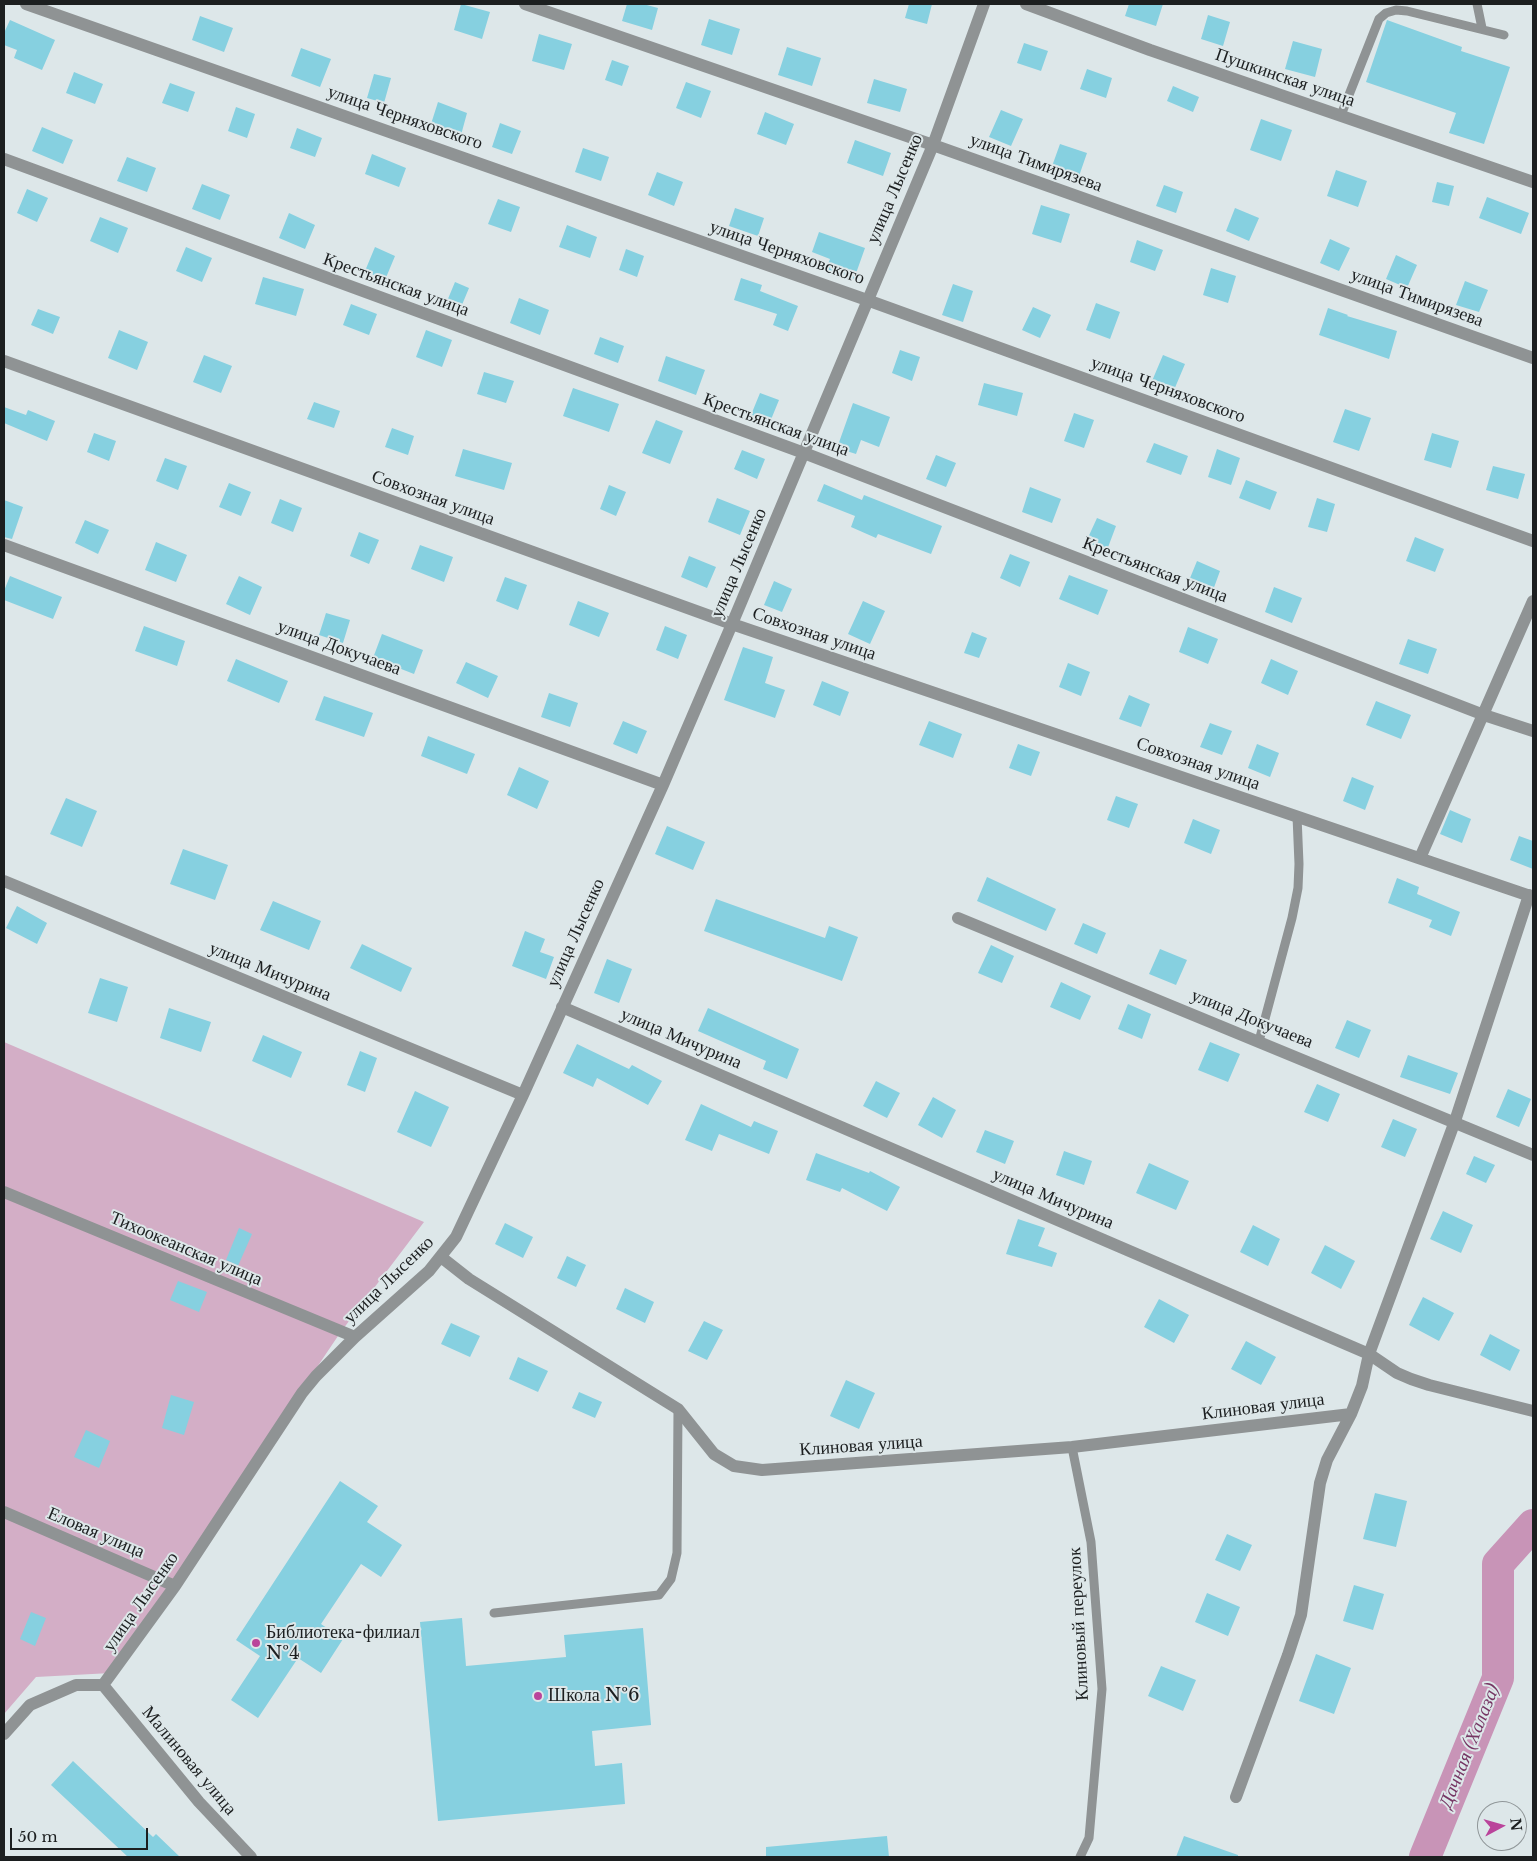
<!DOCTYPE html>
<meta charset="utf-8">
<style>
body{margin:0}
#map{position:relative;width:1537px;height:1861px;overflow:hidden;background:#dde7e9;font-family:"Libre Baskerville",serif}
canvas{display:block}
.frame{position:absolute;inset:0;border:5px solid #1c1f20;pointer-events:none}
.north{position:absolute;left:1477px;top:1801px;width:50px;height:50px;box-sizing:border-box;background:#dde7e9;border:1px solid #909799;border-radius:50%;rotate:84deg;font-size:14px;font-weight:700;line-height:20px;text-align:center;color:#1c1f20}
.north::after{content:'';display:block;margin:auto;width:18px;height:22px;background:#ba449b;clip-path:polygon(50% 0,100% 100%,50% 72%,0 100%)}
.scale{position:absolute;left:10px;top:1828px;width:138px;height:22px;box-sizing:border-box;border:2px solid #1c1f20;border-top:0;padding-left:6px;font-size:15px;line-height:18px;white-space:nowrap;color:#1c1f20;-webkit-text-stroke:4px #dde7e9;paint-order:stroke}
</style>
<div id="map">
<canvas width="1537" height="1861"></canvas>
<div class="frame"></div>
<div class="north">N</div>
<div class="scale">50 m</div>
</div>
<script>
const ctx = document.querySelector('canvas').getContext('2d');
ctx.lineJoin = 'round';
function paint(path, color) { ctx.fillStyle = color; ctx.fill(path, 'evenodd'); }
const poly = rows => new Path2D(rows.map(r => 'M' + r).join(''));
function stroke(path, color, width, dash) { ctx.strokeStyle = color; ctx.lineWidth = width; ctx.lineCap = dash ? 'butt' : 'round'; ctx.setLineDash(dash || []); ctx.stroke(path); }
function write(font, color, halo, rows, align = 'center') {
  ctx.font = font + ' "Libre Baskerville",serif'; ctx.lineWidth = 4; ctx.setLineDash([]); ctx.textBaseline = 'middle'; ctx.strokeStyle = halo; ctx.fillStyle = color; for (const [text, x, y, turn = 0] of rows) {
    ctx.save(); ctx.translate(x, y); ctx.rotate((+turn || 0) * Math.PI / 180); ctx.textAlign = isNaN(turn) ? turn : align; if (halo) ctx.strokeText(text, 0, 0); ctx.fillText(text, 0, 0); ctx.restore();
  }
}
paint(poly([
 [4,1042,424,1222,340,1333,111,1673,36,1677,4,1714]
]), '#d3aec6');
stroke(poly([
 [1425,1857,1498,1678,1498,1564,1533,1525]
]), '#c894b7', 32);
paint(poly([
 [461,4,490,12,482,39,454,30],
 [627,4,643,4,658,8,652,30,622,21],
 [909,4,932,4,927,24,905,18],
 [1129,4,1163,4,1156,26,1125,16],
 [1208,15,1230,22,1223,46,1201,39],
 [200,16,233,28,224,52,192,40],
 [709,19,740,29,732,55,701,45],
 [10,20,55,40,42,70,14,58,17,50,4,45,4,33],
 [1387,20,1462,47,1461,51,1510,67,1484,144,1449,133,1456,113,1366,82],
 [539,34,572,44,564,70,532,61],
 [1293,41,1322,49,1315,77,1285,69],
 [1024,43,1048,51,1041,71,1017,63],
 [787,47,821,58,812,86,778,75],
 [301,48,331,59,320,87,291,76],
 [612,60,629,66,622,86,605,80],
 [1087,69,1112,78,1106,98,1080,89],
 [74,72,103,84,95,104,66,93],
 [374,74,391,78,384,103,367,98],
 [874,79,907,89,900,112,867,103],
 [686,82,711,91,701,118,676,108],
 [170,83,195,92,188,112,162,103],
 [1173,86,1199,97,1193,112,1167,101],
 [438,102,467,113,461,135,431,124],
 [236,107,255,114,247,138,228,131],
 [1001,110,1023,119,1011,146,989,137],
 [765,112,794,124,786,145,757,134],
 [1261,119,1292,130,1281,161,1250,150],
 [500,123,521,131,512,154,492,147],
 [42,127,73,140,63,164,32,151],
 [297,128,322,138,315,157,290,148],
 [855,140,891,153,883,176,847,163],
 [1060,144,1087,153,1078,179,1051,169],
 [583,148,609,157,601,181,575,172],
 [372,154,406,168,399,187,365,174],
 [127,157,156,168,147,192,117,181],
 [1336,170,1367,181,1358,207,1327,196],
 [657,172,683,182,674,206,648,195],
 [1437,182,1454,186,1449,206,1432,202],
 [202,184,230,195,220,220,192,209],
 [1164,185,1183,192,1176,213,1156,206],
 [27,189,48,198,37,222,17,213],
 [1487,197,1529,213,1521,234,1479,218],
 [498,199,520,207,511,232,488,224],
 [1041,205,1070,214,1061,243,1032,234],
 [735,208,764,218,758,236,729,226],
 [1235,208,1259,218,1249,241,1226,231],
 [289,213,315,225,305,249,279,238],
 [100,217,128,228,118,253,90,241],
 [567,225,597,237,590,258,559,247],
 [819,232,865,248,854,279,826,269,830,259,812,252],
 [1330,239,1350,248,1339,271,1320,263],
 [1137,240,1163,250,1155,271,1130,262],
 [186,247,212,258,202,282,176,271],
 [375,247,395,256,385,280,365,271],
 [626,249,644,256,637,277,619,270],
 [1396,255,1417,265,1407,288,1386,279],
 [1211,268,1236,276,1228,303,1203,295],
 [263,277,304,289,296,316,255,304],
 [741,278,762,285,760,291,798,306,788,331,773,325,777,314,734,300],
 [1465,281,1488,290,1479,312,1456,305],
 [455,282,469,288,459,312,445,306],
 [953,284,973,291,963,322,942,315],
 [519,298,549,310,540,335,510,323],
 [1096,303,1120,312,1110,339,1086,330],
 [351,304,377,314,369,335,343,325],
 [1033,307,1051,315,1040,338,1022,330],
 [1328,308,1348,315,1347,316,1397,331,1389,359,1319,335],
 [38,309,60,317,53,334,31,325],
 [119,330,148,342,137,370,108,358],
 [426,330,452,340,442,367,416,357],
 [600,337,624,346,618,363,594,354],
 [900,350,920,357,912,381,892,373],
 [204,355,232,366,221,393,193,382],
 [1163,355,1185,364,1174,390,1152,381],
 [666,356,705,370,696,395,658,381],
 [484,372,514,381,506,403,477,394],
 [984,383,1023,393,1017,416,978,405],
 [573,388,619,404,609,432,563,416],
 [760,393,779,400,770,422,751,415],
 [314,402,340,411,334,428,307,419],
 [853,403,890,417,879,447,861,440,856,454,837,448],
 [4,407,26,415,28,410,55,421,47,441,4,423],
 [1345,409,1371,418,1359,451,1333,442],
 [1074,413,1094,420,1084,448,1064,441],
 [656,420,683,431,670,464,642,453],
 [392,428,414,436,408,455,385,447],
 [94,433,116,441,109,461,87,452],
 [1432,433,1459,441,1451,468,1424,460],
 [1154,443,1188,456,1181,475,1146,462],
 [463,449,512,463,504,490,455,476],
 [1217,449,1240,458,1231,485,1208,477],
 [742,450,765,459,757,479,734,469],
 [936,455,956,463,946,487,926,479],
 [165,458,187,466,178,490,156,481],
 [1493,466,1525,474,1518,499,1486,490],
 [1246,480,1277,492,1270,510,1239,498],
 [229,483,251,492,241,516,219,507],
 [824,484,862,500,864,495,942,526,931,554,878,534,876,538,851,527,855,516,817,501],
 [609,485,626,492,616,516,600,509],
 [1030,487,1061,499,1052,523,1022,512],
 [717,498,750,511,740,535,708,522],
 [1317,498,1335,504,1327,532,1308,527],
 [280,499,302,508,293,532,271,523],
 [4,500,23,507,12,539,4,537],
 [1097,518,1116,526,1107,550,1086,542],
 [85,520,109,530,98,554,75,543],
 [359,532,379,540,369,564,350,556],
 [1415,537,1444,549,1435,572,1406,561],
 [156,542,187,555,176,582,145,570],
 [420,545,453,557,444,582,411,569],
 [1010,554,1030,562,1020,587,1000,578],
 [689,556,716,567,707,588,681,577],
 [1197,561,1220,571,1212,593,1188,583],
 [1069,575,1108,590,1098,615,1059,599],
 [10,576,62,597,53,619,4,600,4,591],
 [239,576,262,587,250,615,226,604],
 [505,577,527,585,518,610,496,601],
 [774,581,792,589,782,612,764,605],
 [1274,587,1302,598,1292,623,1265,612],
 [578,601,609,613,599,637,569,625],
 [863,601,885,611,870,644,848,634],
 [326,613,350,620,343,643,319,635],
 [144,626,185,641,177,666,135,651],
 [665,626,687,635,678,659,656,650],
 [1188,627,1218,639,1208,664,1179,652],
 [972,632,987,638,979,658,964,653],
 [382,634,423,650,414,674,373,658],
 [1408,639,1437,649,1428,674,1399,664],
 [743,647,773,657,765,683,785,690,775,718,724,700],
 [236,659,288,681,279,703,227,681],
 [1271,659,1298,671,1288,695,1261,683],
 [466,662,498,676,488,698,456,683],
 [1068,663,1090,672,1081,696,1059,687],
 [822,681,849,692,840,716,813,705],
 [549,693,578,703,570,727,541,717],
 [1129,695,1150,704,1141,727,1119,719],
 [324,696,373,713,364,737,315,720],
 [1376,701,1411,715,1401,739,1366,725],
 [623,721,647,731,637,754,613,744],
 [929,721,962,734,953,758,919,745],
 [1210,723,1232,731,1222,755,1200,747],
 [428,736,475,754,467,774,421,756],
 [1018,744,1040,752,1031,776,1009,768],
 [1257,744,1279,753,1270,777,1248,768],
 [519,767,549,781,537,809,507,795],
 [1352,777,1374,786,1365,810,1343,801],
 [1116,796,1138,804,1129,828,1107,820],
 [66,798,97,811,82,847,50,834],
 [1450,810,1471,819,1462,843,1440,834],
 [1193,819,1220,830,1211,854,1184,843],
 [667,826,705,842,693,870,655,854],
 [1519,836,1533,841,1533,869,1510,860],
 [183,849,228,865,215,900,170,884],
 [987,877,1056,909,1046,931,977,901],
 [1397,878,1419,887,1417,894,1460,912,1451,936,1429,927,1432,920,1388,903],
 [716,899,825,938,829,926,858,937,842,981,704,931],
 [273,901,321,921,309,950,260,930],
 [17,906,47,923,37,944,6,928],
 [1083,923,1106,933,1097,954,1074,944],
 [525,931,545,939,540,952,554,957,546,979,512,966],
 [362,944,412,968,401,992,350,968],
 [991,945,1014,956,1002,983,978,973],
 [1160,949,1187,960,1176,985,1149,974],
 [607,959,632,969,619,1003,594,993],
 [100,978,128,987,117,1022,88,1013],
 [1061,982,1091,996,1080,1020,1050,1007],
 [1128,1004,1151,1014,1142,1039,1118,1029],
 [169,1008,211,1022,201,1052,160,1038],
 [708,1008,799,1049,787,1079,763,1069,766,1061,698,1031],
 [1347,1020,1371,1030,1359,1058,1335,1048],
 [263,1035,302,1052,291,1078,252,1061],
 [1210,1042,1240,1054,1228,1082,1198,1070],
 [577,1044,629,1069,632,1065,662,1081,648,1105,597,1078,593,1087,563,1073],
 [360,1051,377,1058,365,1092,347,1085],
 [1408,1055,1458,1073,1450,1094,1400,1077],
 [876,1081,900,1093,887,1118,863,1106],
 [1317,1084,1340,1094,1328,1122,1304,1112],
 [1508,1089,1531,1099,1519,1127,1496,1117],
 [415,1091,449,1107,431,1147,397,1132],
 [933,1097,956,1110,942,1138,918,1125],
 [701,1104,751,1127,754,1121,778,1131,769,1154,719,1134,712,1151,685,1140],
 [1393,1119,1417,1129,1405,1157,1381,1147],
 [985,1130,1014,1141,1005,1164,976,1152],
 [1064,1151,1092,1161,1084,1185,1056,1175],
 [816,1153,869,1173,870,1171,900,1187,887,1211,842,1188,840,1192,806,1180],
 [1474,1156,1495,1165,1486,1183,1466,1174],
 [1149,1163,1189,1181,1176,1210,1136,1193],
 [1443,1211,1473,1225,1461,1253,1430,1239],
 [1018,1219,1045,1228,1038,1246,1057,1253,1052,1267,1006,1254],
 [505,1223,533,1237,523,1258,495,1244],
 [1253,1225,1280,1239,1268,1266,1240,1252],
 [239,1228,252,1234,238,1266,226,1260],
 [1325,1245,1355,1261,1341,1289,1311,1273],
 [567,1256,586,1265,576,1287,557,1278],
 [178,1281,207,1292,199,1312,170,1300],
 [625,1288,654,1302,645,1323,616,1309],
 [1423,1297,1454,1313,1439,1341,1409,1325],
 [1159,1299,1189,1315,1174,1343,1144,1327],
 [704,1321,723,1330,707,1360,688,1351],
 [451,1323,480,1336,470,1357,441,1344],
 [1490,1334,1520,1350,1510,1371,1480,1355],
 [1246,1341,1276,1357,1261,1385,1231,1369],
 [518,1357,548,1371,538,1392,509,1379],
 [846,1380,875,1393,859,1429,830,1416],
 [579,1392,602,1402,595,1418,572,1408],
 [171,1395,194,1402,184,1435,162,1428],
 [86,1430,110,1441,99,1468,74,1457],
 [340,1481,378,1506,367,1522,402,1545,381,1577,361,1564,321,1624,343,1639,321,1673,298,1658,258,1718,231,1700,260,1656,236,1640],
 [1375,1493,1407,1501,1396,1547,1363,1539],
 [1227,1534,1252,1545,1240,1571,1215,1560],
 [1354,1585,1384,1594,1373,1630,1343,1621],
 [1207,1593,1240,1607,1228,1636,1195,1622],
 [31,1612,46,1618,35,1646,20,1639],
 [462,1618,466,1666,566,1657,564,1635,643,1628,651,1725,592,1731,595,1766,622,1763,625,1804,438,1821,420,1622],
 [1316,1654,1351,1668,1334,1714,1299,1701],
 [1161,1666,1196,1680,1183,1711,1148,1696],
 [73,1761,153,1837,156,1834,180,1857,128,1857,51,1785],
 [887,1836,889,1857,766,1857,766,1847],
 [1184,1836,1238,1855,1238,1857,1176,1857]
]), '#86d0e0');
stroke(poly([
 [1477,4,1482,28],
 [1341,115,1379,19,1386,13,1396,10,1407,11,1504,35],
 [1259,1041,1292,918,1298,888,1299,864,1297,816],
 [1072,1447,1091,1542,1102,1689,1089,1838,1080,1857],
 [494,1613,659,1595,671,1579,677,1553,678,1409]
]), '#8f9394', 9);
stroke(poly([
 [26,4,867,300,1533,541],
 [525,4,933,145,1533,358],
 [1026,4,1150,50,1533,182],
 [4,159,804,453,1484,715,1533,731],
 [4,361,732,624,1533,897],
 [4,545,663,785],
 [1420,858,1533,601],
 [4,881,523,1095],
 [958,918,1533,1155],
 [562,1007,1369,1354,1397,1373,1411,1379,1429,1385,1533,1411],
 [4,1192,355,1337],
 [441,1257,469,1279,678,1409,714,1454,734,1466,762,1470,1072,1447,1351,1414],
 [4,1512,175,1586],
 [103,1685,199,1802,251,1857],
 [4,1734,30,1705,76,1685,103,1685,175,1586,302,1393,316,1376,355,1337,429,1271,456,1237,523,1095,663,785,732,624,933,145,984,4],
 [1236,1797,1288,1655,1301,1615,1320,1483,1327,1460,1351,1414,1362,1386,1369,1354,1455,1121,1529,895]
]), '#8f9394', 12);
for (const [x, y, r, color] of [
 [256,1643,5,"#ba449b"],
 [538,1696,5,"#ba449b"]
]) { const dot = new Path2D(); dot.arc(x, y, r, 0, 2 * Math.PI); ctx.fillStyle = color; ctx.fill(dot); stroke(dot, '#dde7e9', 2); }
write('18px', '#1c1f20', '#dde7e9', [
 ["Пушкинская улица",1285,78,19],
 ["улица Черняховского",405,118,19],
 ["улица Тимирязева",1036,163,20],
 ["улица Лысенко",895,189,-67],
 ["улица Черняховского",787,253,19],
 ["Крестьянская улица",396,285,20],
 ["улица Тимирязева",1417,298,20],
 ["улица Черняховского",1168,390,20],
 ["Крестьянская улица",776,425,20],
 ["Совхозная улица",433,498,20],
 ["улица Лысенко",739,563,-67],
 ["Крестьянская улица",1155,570,21],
 ["Совхозная улица",814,634,19],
 ["улица Докучаева",339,648,20],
 ["Совхозная улица",1198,764,19],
 ["улица Лысенко",576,933,-66],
 ["улица Мичурина",270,972,22],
 ["улица Докучаева",1252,1019,22],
 ["улица Мичурина",681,1039,23],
 ["улица Мичурина",1053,1199,23],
 ["Тихоокеанская улица",186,1249,23],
 ["улица Лысенко",389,1280,-44],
 ["Клиновая улица",1263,1407,-7],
 ["Клиновая улица",861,1446,-4],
 ["Еловая улица",96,1533,23],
 ["улица Лысенко",141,1602,-55],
 ["Клиновый переулок",1079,1624,-93],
 ["Малиновая улица",189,1761,50]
]);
write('18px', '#1c1f20', '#dde7e9', [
 ["Библиотека-филиал",266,1633],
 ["№4",266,1654],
 ["Школа №6",548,1696]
], 'left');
write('italic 19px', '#763664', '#dde7e9', [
 ["Дачная (Халаза)",1470,1746,-68]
]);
</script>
